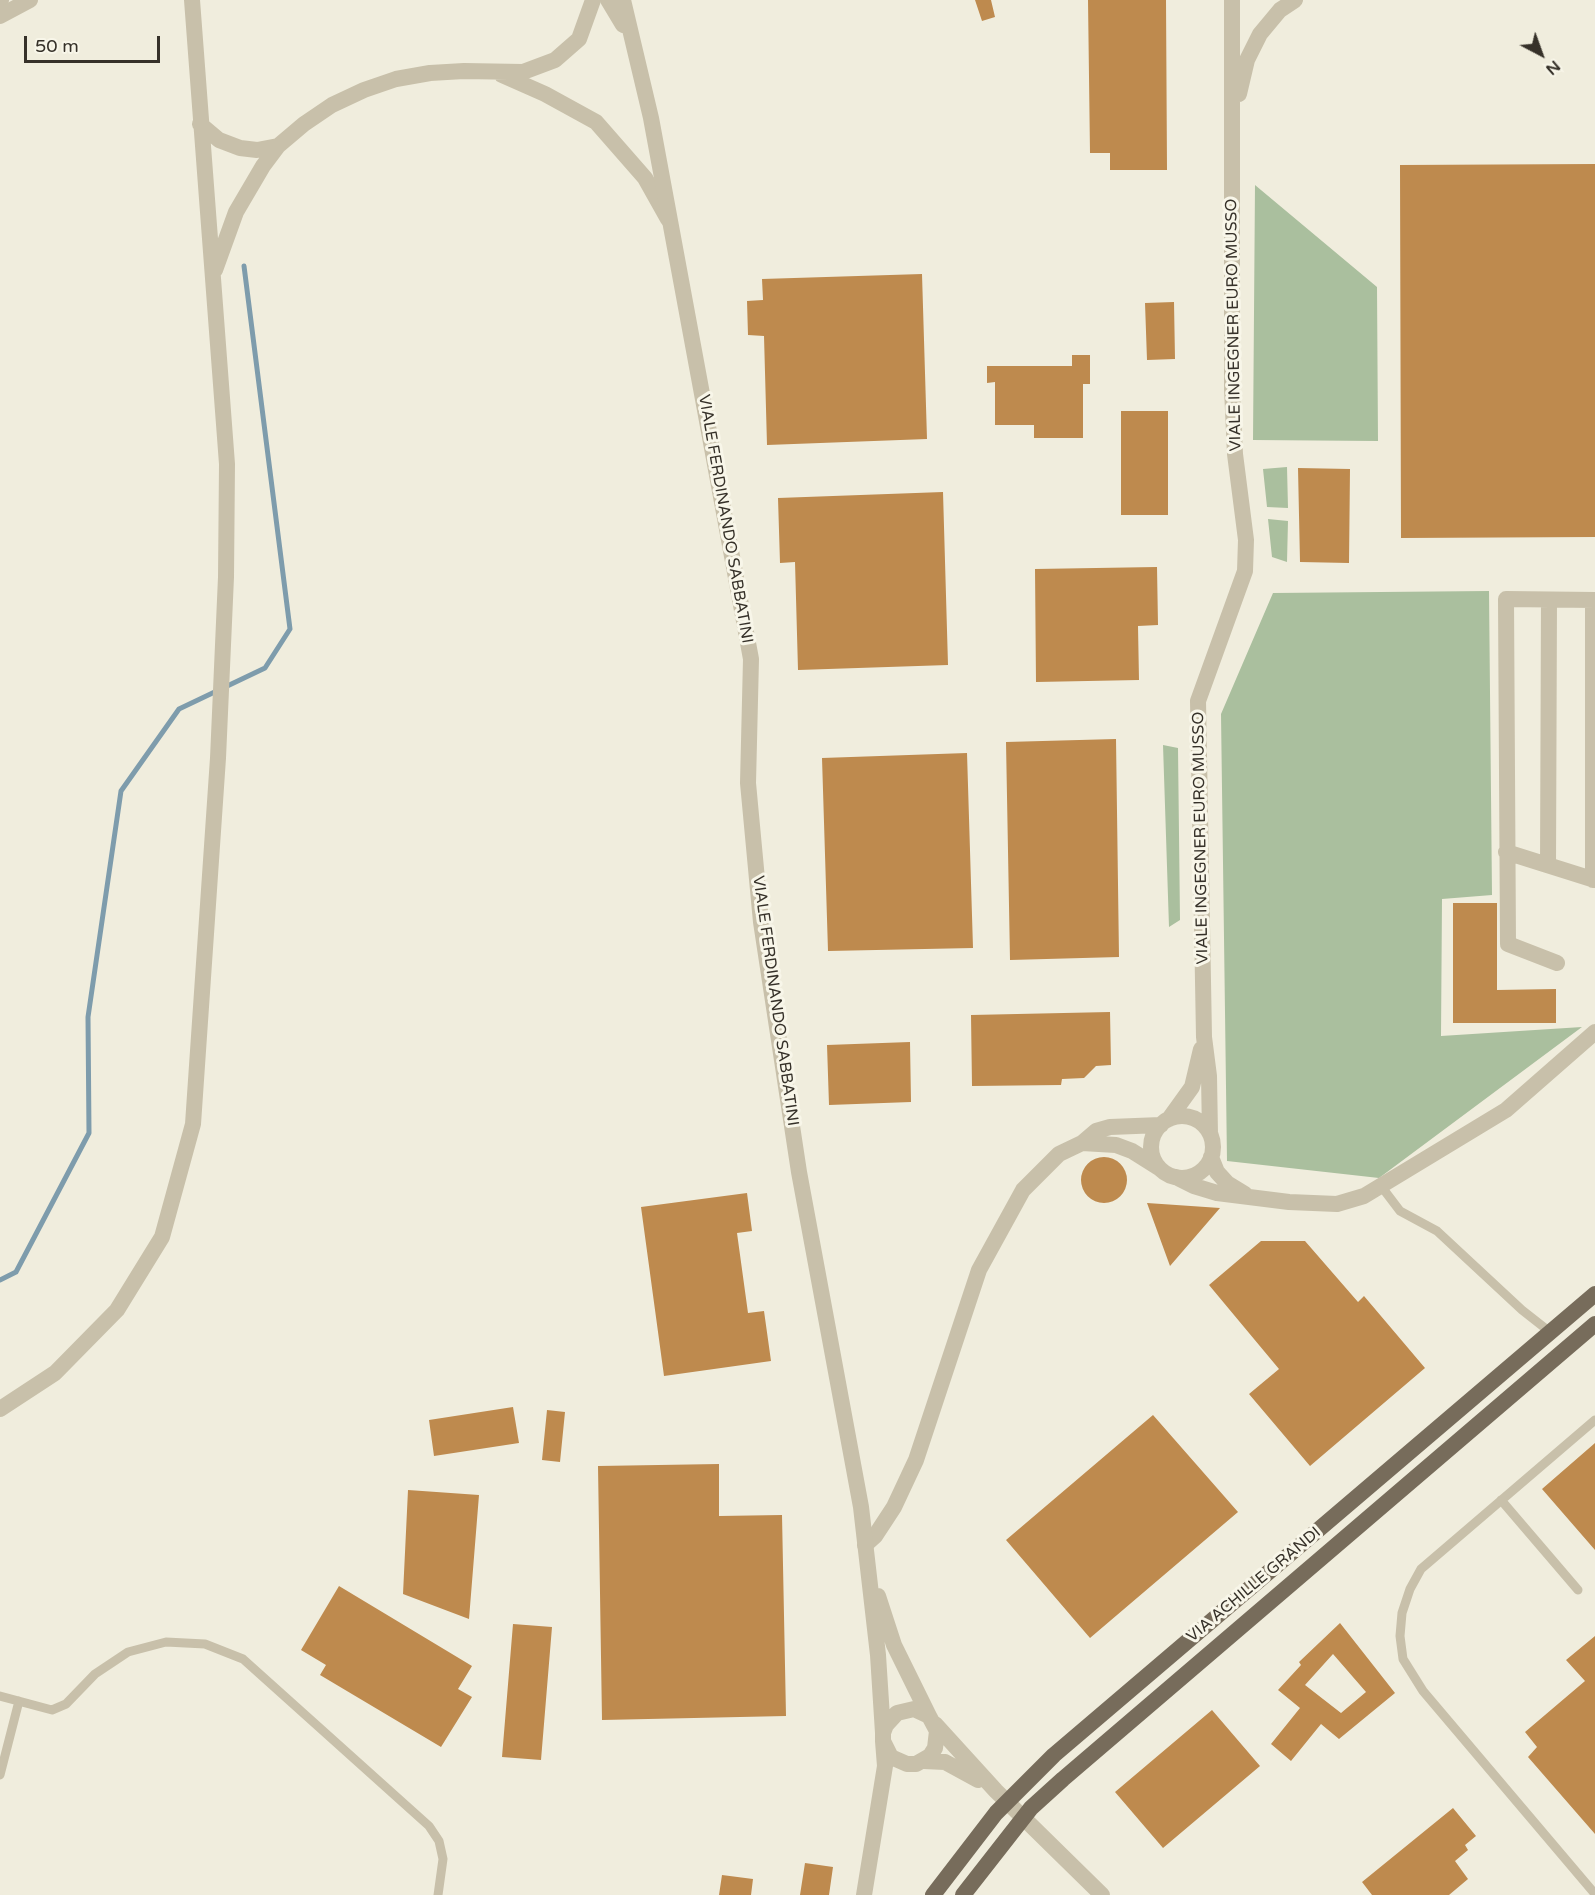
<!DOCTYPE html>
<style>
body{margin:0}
#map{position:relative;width:1595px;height:1895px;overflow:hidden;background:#f0eddd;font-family:"Varela Round",sans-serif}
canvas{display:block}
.north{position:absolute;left:1511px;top:24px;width:60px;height:60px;-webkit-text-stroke:4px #f8f6e9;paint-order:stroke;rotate:139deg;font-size:16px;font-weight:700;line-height:24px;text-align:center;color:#363129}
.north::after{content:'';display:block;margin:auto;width:21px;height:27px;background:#363129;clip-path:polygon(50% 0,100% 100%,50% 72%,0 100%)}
.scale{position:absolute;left:24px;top:36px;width:136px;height:27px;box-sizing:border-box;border:3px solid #363129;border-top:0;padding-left:8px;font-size:18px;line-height:21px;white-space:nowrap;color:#363129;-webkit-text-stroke:4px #f8f6e9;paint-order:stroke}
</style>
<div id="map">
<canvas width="1595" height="1895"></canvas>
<div class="north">N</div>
<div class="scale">50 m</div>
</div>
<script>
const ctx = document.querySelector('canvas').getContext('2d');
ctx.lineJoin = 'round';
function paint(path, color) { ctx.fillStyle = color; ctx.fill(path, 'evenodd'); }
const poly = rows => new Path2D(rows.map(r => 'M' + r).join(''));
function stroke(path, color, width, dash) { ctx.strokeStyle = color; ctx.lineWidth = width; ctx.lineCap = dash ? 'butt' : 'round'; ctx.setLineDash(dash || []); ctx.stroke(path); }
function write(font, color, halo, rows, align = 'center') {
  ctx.font = font + ' "Varela Round",sans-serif'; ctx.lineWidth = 6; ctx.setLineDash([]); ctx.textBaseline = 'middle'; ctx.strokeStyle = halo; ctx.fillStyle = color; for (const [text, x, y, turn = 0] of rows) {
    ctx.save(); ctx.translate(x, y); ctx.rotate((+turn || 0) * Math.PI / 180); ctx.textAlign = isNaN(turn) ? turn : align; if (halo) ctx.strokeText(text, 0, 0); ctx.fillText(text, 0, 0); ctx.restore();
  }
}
paint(poly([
 [1255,185,1377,287,1378,441,1253,440],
 [1287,467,1288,508,1267,507,1263,469],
 [1268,519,1288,521,1287,562,1272,557],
 [1489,591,1492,895,1442,899,1441,1036,1582,1027,1379,1178,1227,1161,1221,714,1273,593],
 [1163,745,1178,748,1180,920,1169,927]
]), '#aabf9e');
stroke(poly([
 [0,1280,16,1272,89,1133,88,1017,121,791,179,709,265,668,290,629,244,266]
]), '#7e9cac', 5);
paint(poly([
 [975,0,991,0,995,17,982,21],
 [1088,0,1166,0,1167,170,1110,170,1110,153,1090,153],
 [1595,164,1595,537,1401,538,1400,165],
 [922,274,927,439,767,445,764,336,748,335,747,301,763,300,762,279],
 [1174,302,1175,359,1147,360,1145,303],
 [1072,355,1090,355,1090,384,1083,384,1083,438,1034,438,1034,425,995,425,995,382,987,383,987,366,1072,366],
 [1121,411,1168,411,1168,515,1121,515],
 [1298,468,1350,469,1349,563,1300,562],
 [943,492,948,665,798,670,795,562,780,563,778,498],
 [1157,567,1158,625,1138,626,1139,680,1036,682,1035,569],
 [1116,739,1119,957,1010,960,1006,742],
 [967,753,973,948,828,951,822,758],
 [1453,903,1497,903,1497,990,1556,989,1556,1023,1453,1023],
 [1110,1012,1111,1065,1096,1066,1084,1078,1062,1079,1061,1085,972,1086,971,1015],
 [910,1042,911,1102,829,1105,827,1045],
 '1081 1180a23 23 0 1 1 46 0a23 23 0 1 1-46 0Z',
 [747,1193,752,1231,737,1233,748,1313,764,1311,771,1361,664,1376,641,1207],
 [1147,1203,1220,1208,1170,1266],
 [1261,1241,1305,1241,1358,1302,1364,1296,1425,1368,1310,1466,1249,1394,1279,1369,1209,1285],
 [513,1407,519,1443,434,1456,429,1420],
 [547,1410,565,1412,560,1462,542,1460],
 [1153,1415,1238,1512,1090,1638,1006,1540],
 [1595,1443,1595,1550,1542,1489],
 [719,1464,719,1516,782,1515,786,1716,602,1720,598,1466],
 [408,1490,479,1495,469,1619,403,1594],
 [339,1586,472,1666,458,1689,472,1697,441,1747,320,1675,326,1665,301,1650],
 [1340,1623,1395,1693,1339,1739,1321,1724,1291,1761,1271,1744,1300,1708,1278,1690,1301,1665,1299,1662],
 [1333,1654,1366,1692,1341,1713,1305,1685],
 [513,1624,552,1627,541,1760,502,1757],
 [1595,1636,1595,1834,1528,1757,1537,1747,1525,1732,1585,1681,1566,1660],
 [1212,1710,1260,1766,1163,1848,1115,1792],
 [1453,1808,1476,1836,1465,1845,1468,1850,1455,1861,1468,1879,1449,1895,1372,1895,1362,1882],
 [805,1863,833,1867,829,1895,800,1895],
 [722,1875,753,1879,751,1895,719,1895]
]), '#be8a4e');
stroke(poly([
 [1381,1186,1400,1211,1437,1231,1522,1310,1550,1332],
 [1595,1420,1421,1569,1410,1589,1402,1613,1400,1636,1403,1659,1423,1691,1595,1894],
 [1501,1500,1578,1590],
 [0,1696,52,1710,66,1704,95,1674,128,1652,166,1642,205,1644,243,1659,429,1826,439,1841,443,1859,438,1895],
 [0,1775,19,1701]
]), '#c8c0aa', 9);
stroke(poly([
 [0,5,1,0],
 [502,75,545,94,596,122,645,178,668,219],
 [1239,94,1247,60,1260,34,1280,10,1295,0],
 [200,124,219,140,240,148,257,150,278,146],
 [215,270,236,212,263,166,278,146,304,124,332,105,364,90,396,79,430,73,464,71,523,72,555,60,579,39,593,0],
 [1593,600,1593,880],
 [1506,852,1595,880],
 [1548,865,1549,600],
 [1557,963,1508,944,1506,599,1595,600],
 '1151 1147a31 31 0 1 1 62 0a31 31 0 1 1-62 0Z',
 [1169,1119,1192,1087,1201,1049],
 [1210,1134,1209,1076,1204,1037,1198,701,1245,571,1246,540,1235,454,1232,389,1232,0],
 [1082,1143,1116,1145,1132,1151,1159,1168],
 [1211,1157,1217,1172,1227,1183,1245,1194],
 [1176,1177,1194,1186,1217,1193,1289,1202,1337,1204,1364,1196,1506,1110,1595,1032],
 [0,1409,55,1373,117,1310,162,1237,193,1124,218,758,226,577,227,464,192,0],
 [865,1545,875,1536,894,1507,916,1460,979,1270,1023,1190,1059,1154,1082,1143,1096,1131,1110,1127,1161,1125]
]), '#c8c0aa', 16);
stroke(poly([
 [608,0,623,25],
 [623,0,651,118,751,659,748,783,761,922,799,1172,861,1507,878,1655,883,1733],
 [0,16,30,0],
 [878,1596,894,1645,929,1716],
 [935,1724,996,1791,1102,1895],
 [924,1761,945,1762,978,1780],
 [864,1895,885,1766,883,1741,883,1733,886,1725,897,1713,914,1709,929,1716,937,1731,935,1748,930,1756,916,1764,907,1764,891,1757,883,1741]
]), '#c8c0aa', 16);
stroke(poly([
 [933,1895,996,1813,1054,1755,1595,1294],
 [963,1895,1031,1808,1063,1779,1595,1324]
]), '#776c5b', 16);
write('16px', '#363129', '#f8f6e9', [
 ["VIALE INGEGNER EURO MUSSO",1234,325,-91],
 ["VIALE FERDINANDO SABBATINI",725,519,80],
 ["VIALE INGEGNER EURO MUSSO",1201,838,-91],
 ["VIALE FERDINANDO SABBATINI",775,1001,82],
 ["VIA ACHILLE GRANDI",1254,1585,-40]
]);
</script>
